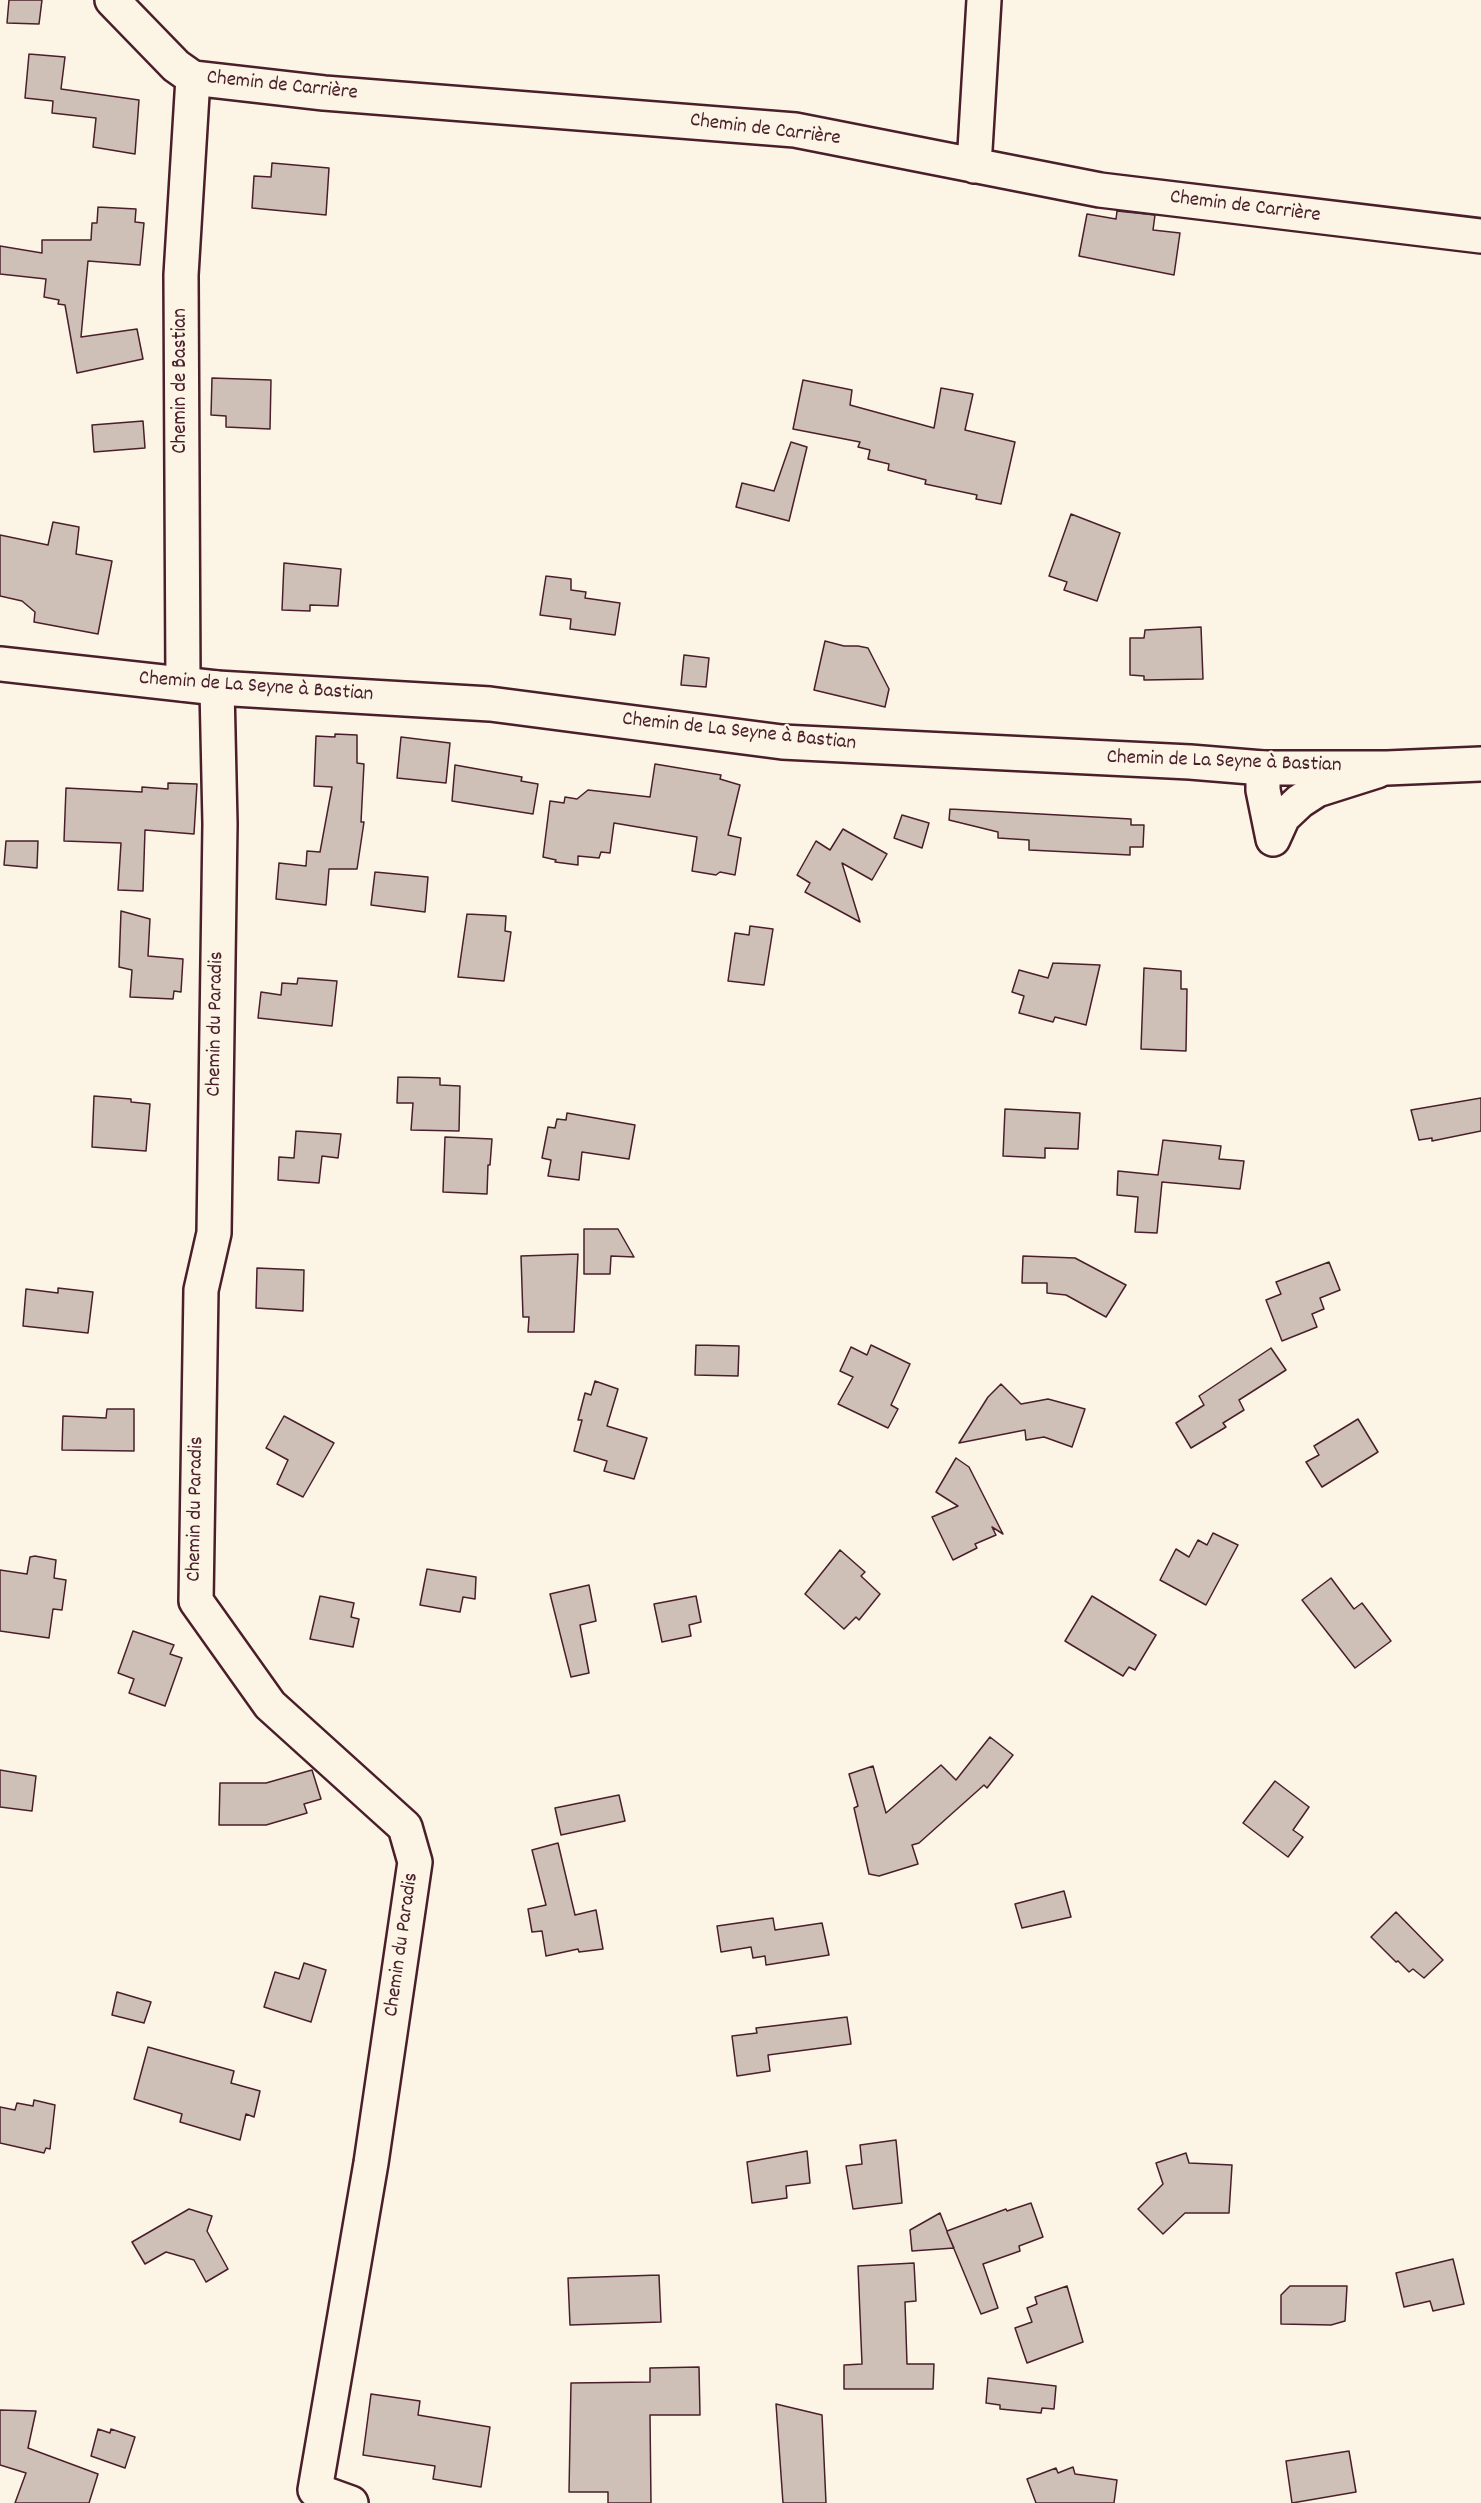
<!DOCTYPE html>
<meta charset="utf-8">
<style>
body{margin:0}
canvas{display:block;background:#fcf5e5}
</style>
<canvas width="1481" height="2503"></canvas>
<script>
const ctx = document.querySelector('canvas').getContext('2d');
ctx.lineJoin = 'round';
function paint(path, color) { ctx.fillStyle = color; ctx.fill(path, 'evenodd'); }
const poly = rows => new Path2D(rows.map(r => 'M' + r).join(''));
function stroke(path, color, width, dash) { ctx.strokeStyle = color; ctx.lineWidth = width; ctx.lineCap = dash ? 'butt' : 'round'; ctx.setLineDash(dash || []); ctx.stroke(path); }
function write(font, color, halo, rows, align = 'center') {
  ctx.font = font + ' Dekko,sans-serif'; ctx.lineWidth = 4.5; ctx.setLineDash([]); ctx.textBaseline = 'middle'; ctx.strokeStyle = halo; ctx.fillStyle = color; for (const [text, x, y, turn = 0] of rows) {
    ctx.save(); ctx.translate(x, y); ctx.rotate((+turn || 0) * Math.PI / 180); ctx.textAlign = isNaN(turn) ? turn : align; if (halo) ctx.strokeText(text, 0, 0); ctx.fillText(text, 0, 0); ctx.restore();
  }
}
const building = poly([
 [9,0,42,0,39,24,7,23,9,0],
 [29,54,65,57,61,89,139,100,135,154,93,147,96,118,52,113,53,101,25,98,29,54],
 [272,163,329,168,326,215,252,208,254,176,271,177,272,163],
 [98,207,136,209,135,222,144,223,140,265,88,261,81,337,137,329,143,359,77,373,65,305,58,304,59,300,44,297,46,279,0,274,0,246,42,253,42,240,91,240,92,223,97,223,98,207],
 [1117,211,1155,215,1153,230,1180,233,1174,275,1079,256,1087,214,1116,219,1117,211],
 [212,378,271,380,270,429,226,427,226,416,211,415,212,378],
 [803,380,852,390,850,405,934,428,941,388,973,394,965,430,1015,442,1001,504,976,499,977,495,925,484,926,480,888,470,889,464,868,459,870,450,858,447,860,442,793,429,803,380],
 [143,421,145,448,94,452,92,425,143,421],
 [791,442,807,447,789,521,736,507,742,483,774,491,791,442],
 [1071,514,1120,533,1097,601,1064,590,1067,582,1049,576,1071,514],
 [53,522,79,527,76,554,112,561,98,634,34,622,35,612,22,601,0,596,0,535,48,545,53,522],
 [284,563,341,569,338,606,310,605,310,611,282,610,284,563],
 [546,576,571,579,571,590,586,592,585,598,620,603,615,635,570,629,571,619,540,615,546,576],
 [1201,627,1203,679,1144,680,1144,676,1130,675,1130,638,1144,638,1145,630,1201,627],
 [825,641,844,646,858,646,868,648,889,689,885,707,814,690,825,641],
 [684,655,709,658,706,687,681,685,684,655],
 [335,734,357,735,357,763,364,764,361,822,364,822,357,869,329,869,326,905,276,899,279,863,306,866,307,851,320,852,332,787,314,786,316,736,335,737,335,734],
 [401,737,450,743,446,783,397,778,401,737],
 [655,764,721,775,720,779,740,785,728,835,741,838,735,875,720,872,716,875,692,871,697,837,614,823,610,853,601,852,599,858,578,856,578,865,555,862,556,860,543,857,550,801,564,803,565,797,577,799,588,790,650,797,655,764],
 [455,765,522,777,521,781,538,784,533,814,452,801,455,765],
 [168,783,197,784,194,834,145,830,143,891,118,890,121,843,64,841,66,788,142,792,142,787,168,789,168,783],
 [950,809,1131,819,1131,825,1144,825,1143,847,1130,847,1130,855,1029,850,1029,840,998,838,998,832,949,820,950,809],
 [902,815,929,823,922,848,894,838,902,815],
 [843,829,887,854,872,880,842,863,860,922,805,892,810,883,797,875,816,841,830,850,843,829],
 [6,841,38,841,37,868,4,865,6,841],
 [375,872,428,877,425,912,371,905,375,872],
 [121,911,150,919,148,956,183,959,181,992,174,991,173,999,130,997,132,970,119,967,121,911],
 [467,914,506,916,505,931,511,932,504,981,458,977,467,914],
 [750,926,773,929,764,985,728,981,735,933,749,935,750,926],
 [1053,963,1100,965,1086,1025,1055,1017,1053,1022,1019,1013,1024,996,1012,992,1019,970,1048,978,1053,963],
 [1144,968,1181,971,1181,989,1187,989,1186,1051,1141,1049,1144,968],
 [298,978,337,981,332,1026,258,1018,261,992,281,995,282,983,297,984,298,978],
 [398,1077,440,1078,440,1085,460,1086,459,1131,411,1130,413,1103,397,1103,398,1077],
 [94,1096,131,1099,131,1102,150,1104,146,1151,92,1147,94,1096],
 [1481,1098,1481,1131,1432,1141,1432,1138,1419,1140,1411,1110,1481,1098],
 [1005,1109,1080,1113,1078,1149,1045,1148,1045,1158,1003,1156,1005,1109],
 [567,1113,635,1125,629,1159,582,1152,579,1180,548,1176,551,1160,542,1158,548,1127,555,1128,557,1119,566,1120,567,1113],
 [296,1131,341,1134,338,1158,322,1156,319,1183,278,1180,279,1157,294,1158,296,1131],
 [445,1137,492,1139,490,1165,488,1165,487,1194,443,1192,445,1137],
 [1163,1140,1221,1146,1219,1159,1244,1161,1240,1189,1162,1182,1157,1233,1135,1232,1138,1197,1117,1195,1118,1171,1158,1175,1163,1140],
 [584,1229,618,1229,634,1257,611,1256,610,1274,584,1274,584,1229],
 [578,1254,574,1332,528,1332,529,1317,523,1317,521,1256,578,1254],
 [1023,1256,1075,1258,1126,1285,1106,1317,1066,1295,1047,1293,1047,1283,1022,1283,1023,1256],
 [1329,1262,1340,1290,1320,1298,1324,1309,1312,1314,1317,1327,1282,1341,1266,1300,1281,1294,1276,1282,1329,1262],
 [257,1268,304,1270,303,1311,256,1308,257,1268],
 [58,1288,93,1292,88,1333,23,1326,26,1289,58,1293,58,1288],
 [696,1345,739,1346,738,1376,695,1375,696,1345],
 [871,1345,910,1364,891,1405,898,1409,888,1428,838,1404,853,1377,840,1371,851,1347,867,1355,871,1345],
 [1271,1348,1286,1370,1239,1400,1244,1410,1223,1423,1226,1427,1191,1448,1176,1423,1204,1405,1199,1396,1271,1348],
 [595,1381,618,1389,607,1426,647,1438,634,1479,604,1471,607,1461,574,1451,582,1420,578,1420,585,1393,591,1395,595,1381],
 [1001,1384,1021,1404,1048,1399,1085,1409,1072,1447,1044,1437,1026,1440,1025,1430,959,1443,988,1397,1001,1384],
 [107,1409,134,1409,134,1451,62,1450,63,1416,106,1418,107,1409],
 [284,1416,334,1443,303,1497,277,1484,288,1460,266,1448,284,1416],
 [1358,1419,1378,1452,1322,1487,1306,1462,1319,1455,1314,1446,1358,1419],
 [956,1458,969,1467,1003,1534,992,1527,996,1535,975,1544,977,1548,953,1560,932,1517,958,1506,936,1492,956,1458],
 [1213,1533,1238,1545,1206,1605,1160,1580,1176,1549,1189,1557,1198,1540,1207,1545,1213,1533],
 [840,1550,865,1572,861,1576,880,1594,859,1620,856,1617,844,1629,805,1594,840,1550],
 [35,1556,56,1560,54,1578,66,1580,62,1610,53,1609,49,1638,0,1631,0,1570,27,1574,30,1557,35,1556],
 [427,1569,476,1577,475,1599,463,1597,460,1612,420,1605,427,1569],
 [1331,1578,1354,1609,1362,1603,1391,1641,1355,1668,1302,1600,1331,1578],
 [589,1585,596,1621,580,1625,589,1673,571,1677,550,1594,589,1585],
 [320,1596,354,1603,351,1617,359,1619,353,1647,310,1639,320,1596],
 [696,1596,701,1622,689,1625,691,1636,662,1642,654,1604,696,1596],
 [1092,1596,1156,1635,1135,1670,1129,1667,1123,1676,1065,1641,1092,1596],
 [133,1631,174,1645,170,1654,182,1658,165,1706,129,1693,134,1679,118,1673,133,1631],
 [990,1737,1013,1755,987,1788,984,1785,919,1843,912,1845,918,1864,879,1876,869,1874,854,1808,858,1806,849,1774,873,1766,886,1813,941,1765,956,1780,990,1737],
 [0,1770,36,1776,32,1811,0,1807,0,1770],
 [312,1770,321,1799,304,1804,307,1813,266,1825,219,1825,220,1783,266,1783,312,1770],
 [1275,1781,1309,1807,1293,1830,1303,1837,1288,1857,1243,1823,1275,1781],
 [619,1795,625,1821,561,1835,555,1808,619,1795],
 [558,1843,575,1915,596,1910,603,1949,579,1952,578,1949,546,1956,542,1931,532,1932,528,1909,546,1905,532,1850,558,1843],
 [1064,1891,1071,1917,1022,1928,1015,1904,1064,1891],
 [1396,1912,1443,1960,1424,1978,1413,1969,1409,1972,1398,1961,1396,1962,1371,1937,1396,1912],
 [773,1918,775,1930,822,1923,829,1955,766,1965,765,1956,753,1958,751,1947,721,1952,717,1926,773,1918],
 [304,1963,326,1970,311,2022,264,2007,275,1972,299,1979,304,1963],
 [117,1992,151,2002,144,2023,112,2015,117,1992],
 [847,2017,851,2044,768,2055,770,2071,737,2076,732,2036,757,2033,756,2028,847,2017],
 [148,2047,234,2071,231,2083,260,2091,254,2117,246,2114,240,2140,180,2122,182,2114,134,2099,148,2047],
 [34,2100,55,2105,50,2149,46,2148,44,2153,0,2143,0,2107,15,2110,17,2103,33,2106,34,2100],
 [896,2140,902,2203,853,2209,846,2166,862,2164,860,2145,896,2140],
 [807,2151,810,2183,786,2186,787,2198,752,2203,747,2162,807,2151],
 [1186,2153,1189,2163,1232,2165,1229,2213,1185,2213,1163,2234,1138,2209,1163,2184,1156,2163,1186,2153],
 [1031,2203,1043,2237,1019,2246,1020,2251,983,2264,998,2308,981,2314,947,2232,954,2248,912,2251,910,2230,940,2213,947,2231,1006,2209,1007,2211,1031,2203],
 [189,2209,212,2216,207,2231,228,2269,206,2282,194,2260,166,2252,145,2264,132,2242,189,2209],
 [1453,2259,1464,2304,1433,2311,1430,2301,1404,2307,1396,2273,1453,2259],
 [914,2263,916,2301,905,2302,907,2364,934,2364,933,2389,844,2389,844,2365,862,2364,858,2266,914,2263],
 [659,2275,661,2322,570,2325,568,2278,659,2275],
 [1067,2286,1083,2342,1027,2363,1015,2328,1032,2322,1027,2308,1037,2304,1035,2297,1067,2286],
 [1290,2286,1347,2286,1345,2321,1331,2325,1281,2324,1281,2295,1290,2286],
 [699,2367,700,2415,650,2415,651,2503,608,2503,608,2492,569,2492,571,2383,650,2382,650,2368,699,2367],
 [988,2378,1056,2386,1054,2409,1042,2408,1041,2413,1000,2409,1000,2405,986,2403,988,2378],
 [371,2394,420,2401,418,2415,490,2427,481,2487,433,2479,435,2466,363,2455,371,2394],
 [776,2404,822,2415,826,2503,783,2503,776,2404],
 [0,2410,36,2411,28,2448,98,2474,89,2503,15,2503,26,2473,0,2465,0,2410],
 [98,2429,110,2433,111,2429,135,2437,125,2468,91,2456,98,2429],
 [1349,2451,1356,2492,1292,2503,1286,2461,1349,2451],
 [1073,2467,1075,2474,1117,2480,1114,2503,1036,2503,1027,2479,1056,2468,1058,2473,1073,2467]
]);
paint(building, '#cfc0b7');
stroke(building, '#4a1f2b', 1.5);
const minor = poly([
 [112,0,176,66,193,78,324,93,795,130,1100,190,1481,236],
 [974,166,984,0],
 [183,684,181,275,193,78],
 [217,688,220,824,214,1233,201,1290,196,1601,270,1705,405,1827,415,1862,371,2163,315,2490,351,2503],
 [1263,768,1263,790,1273,839],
 [1273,839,1283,817,1300,801,1317,790,1377,771]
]);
const tertiary = poly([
 [0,664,217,688,490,704,782,742,1190,762,1263,768,1387,768,1481,764]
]);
stroke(minor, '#4a1f2b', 38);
stroke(tertiary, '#4a1f2b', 38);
stroke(minor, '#fcf5e5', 33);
stroke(tertiary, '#fcf5e5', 33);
write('21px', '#4a1f2b', '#fcf5e5', [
 ["Chemin de Carrière",282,87,6],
 ["Chemin de Carrière",765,131,7],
 ["Chemin de Carrière",1245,208,7],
 ["Chemin de Bastian",182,381,-90],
 ["Chemin de La Seyne à Bastian",256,688,4],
 ["Chemin de La Seyne à Bastian",739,733,6],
 ["Chemin de La Seyne à Bastian",1224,763,2],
 ["Chemin du Paradis",217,1024,-89],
 ["Chemin du Paradis",197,1509,-89],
 ["Chemin du Paradis",403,1945,-82]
]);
</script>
